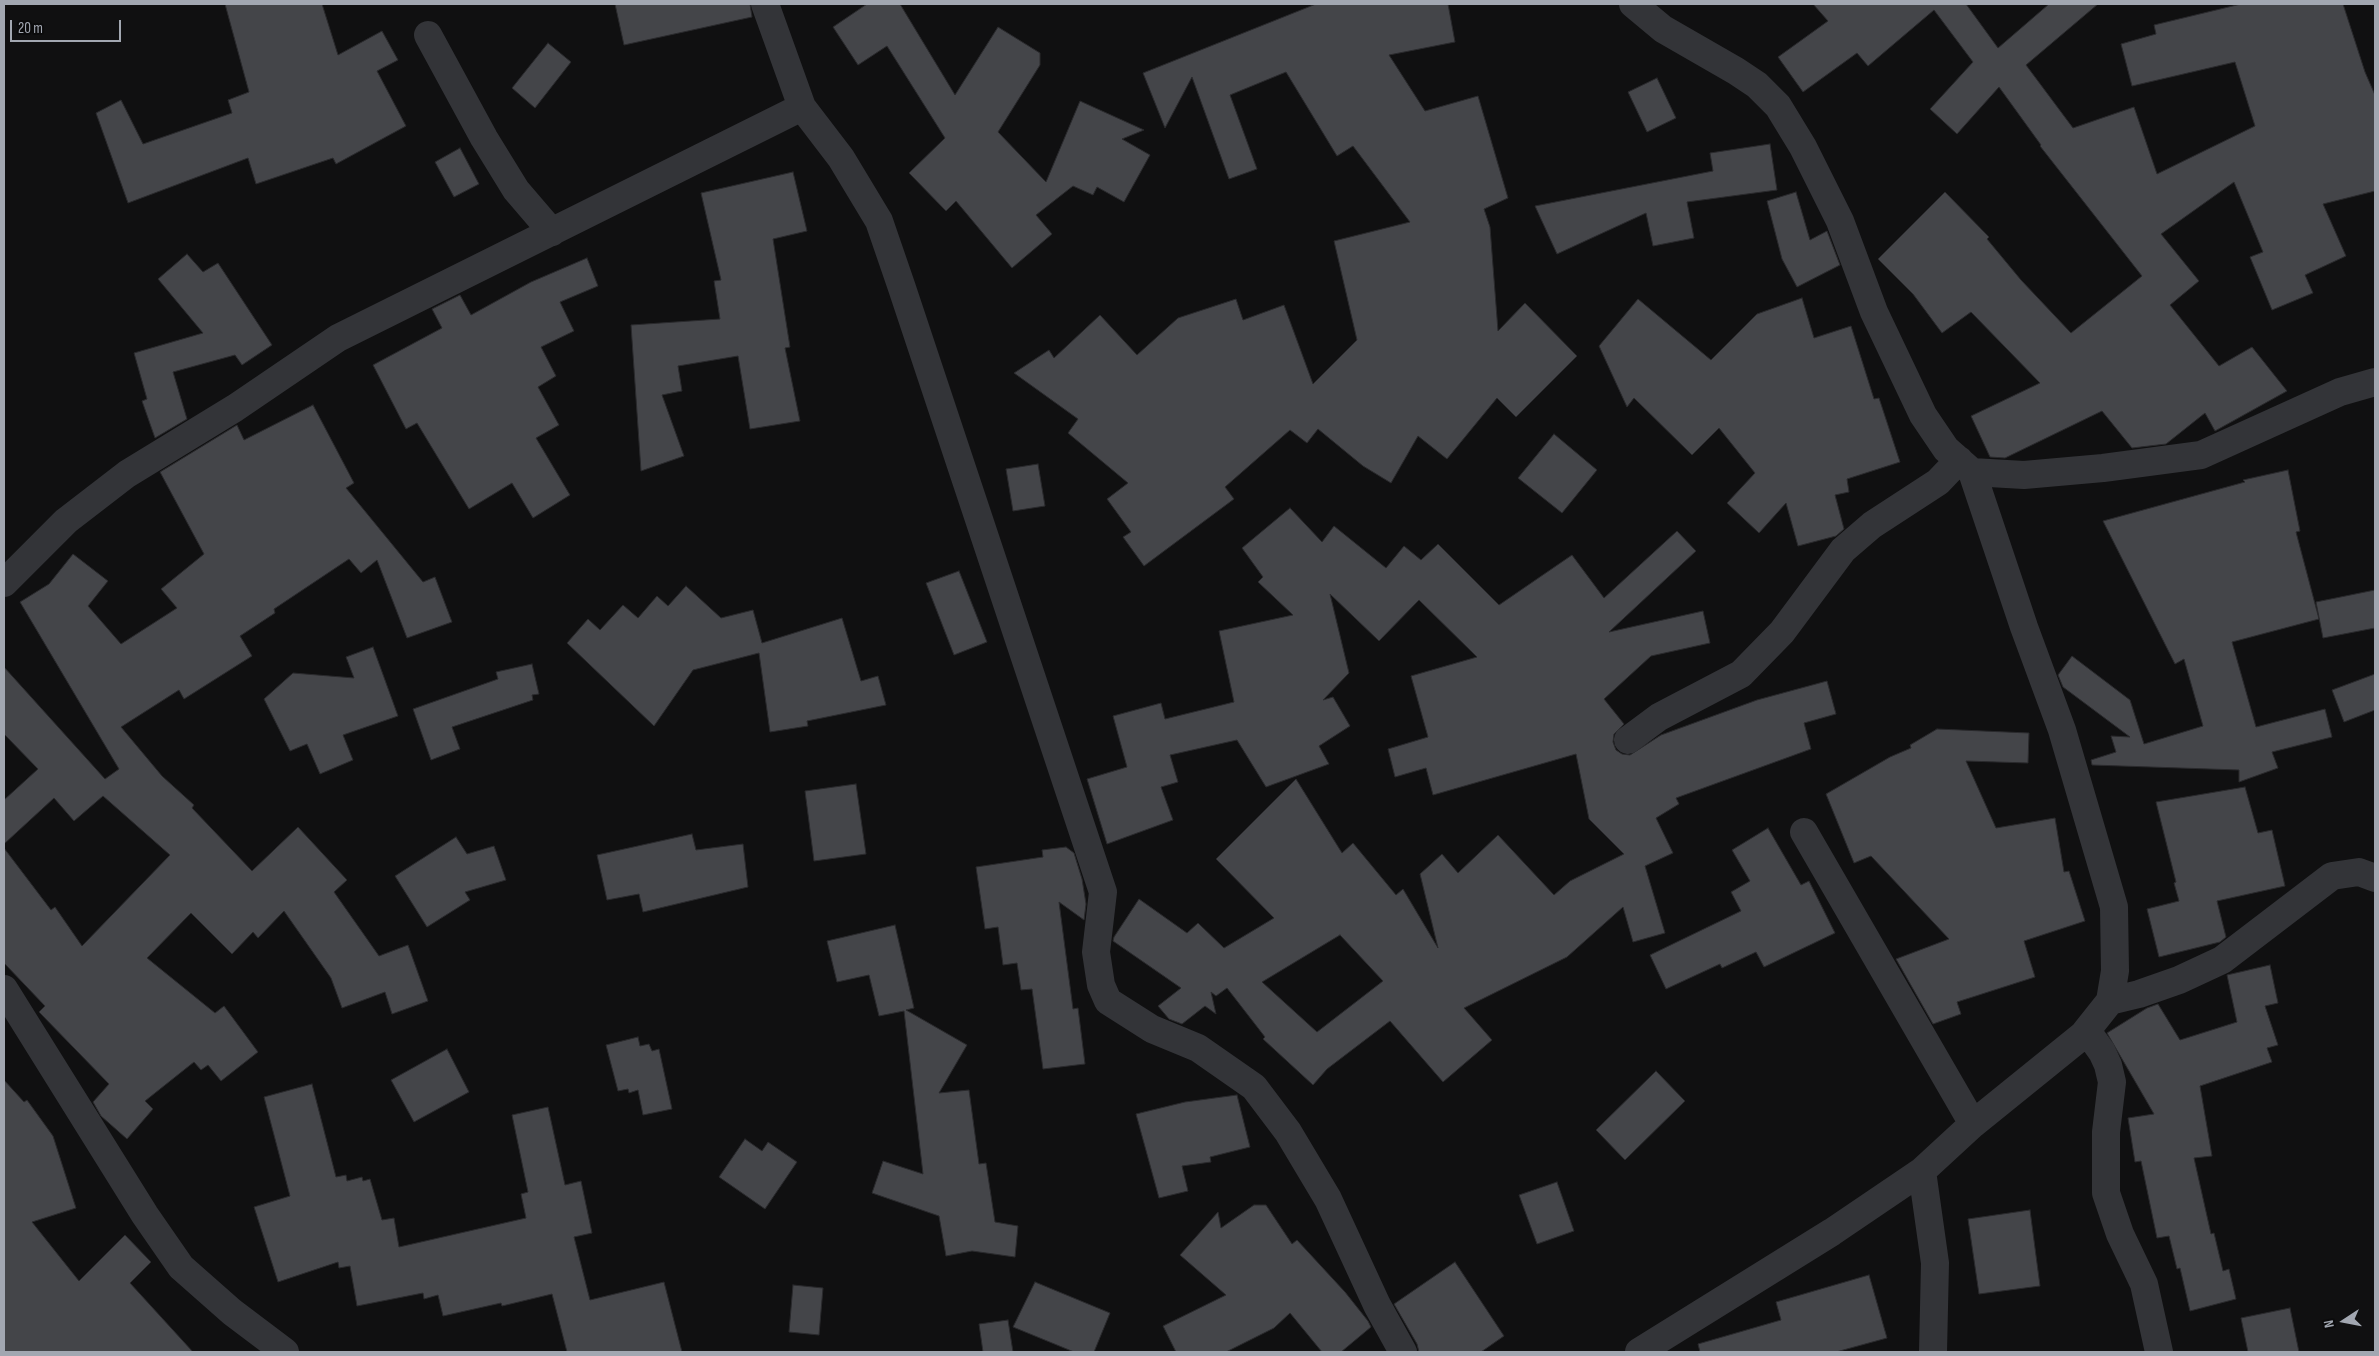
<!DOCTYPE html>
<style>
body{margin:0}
#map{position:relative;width:2379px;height:1356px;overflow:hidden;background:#101011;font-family:"Sofia Sans Condensed",sans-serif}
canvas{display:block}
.frame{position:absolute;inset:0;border:5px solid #a2a7b1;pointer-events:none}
.north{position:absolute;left:2319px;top:1296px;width:50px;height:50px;-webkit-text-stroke:4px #0b0b0c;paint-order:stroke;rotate:259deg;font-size:14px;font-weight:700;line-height:20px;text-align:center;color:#a2a7b1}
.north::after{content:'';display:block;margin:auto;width:18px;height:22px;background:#a2a7b1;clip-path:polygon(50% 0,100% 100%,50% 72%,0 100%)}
.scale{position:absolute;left:10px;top:20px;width:111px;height:22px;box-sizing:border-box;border:2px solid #a2a7b1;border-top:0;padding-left:6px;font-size:15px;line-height:18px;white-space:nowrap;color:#a2a7b1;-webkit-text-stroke:4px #0b0b0c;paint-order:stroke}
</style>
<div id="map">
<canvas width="2379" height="1356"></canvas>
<div class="frame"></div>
<div class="north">N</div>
<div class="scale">20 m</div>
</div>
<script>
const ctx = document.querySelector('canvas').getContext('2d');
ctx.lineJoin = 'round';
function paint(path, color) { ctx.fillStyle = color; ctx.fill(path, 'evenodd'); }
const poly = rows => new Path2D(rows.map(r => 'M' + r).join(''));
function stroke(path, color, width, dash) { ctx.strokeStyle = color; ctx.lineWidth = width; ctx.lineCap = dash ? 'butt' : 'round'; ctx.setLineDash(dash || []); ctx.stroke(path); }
const building = poly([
 [225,4,322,4,338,55,382,31,398,60,377,71,406,126,336,164,333,158,256,184,248,158,128,203,96,113,121,100,143,144,232,113,228,100,249,92,225,4],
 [615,4,750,4,752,17,624,45,615,4],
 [867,4,900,4,955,95,998,27,1040,53,1040,65,998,132,1046,182,1080,101,1144,130,1122,139,1150,155,1124,202,1097,187,1093,195,1073,186,1036,215,1052,234,1012,268,956,201,946,211,909,173,945,138,887,46,858,65,833,27,867,4],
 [1316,4,1448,4,1455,42,1389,55,1425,111,1478,96,1508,198,1484,209,1490,227,1498,331,1525,303,1577,356,1516,417,1497,398,1447,459,1418,436,1391,483,1363,466,1318,429,1307,443,1290,430,1225,487,1234,499,1144,566,1123,537,1131,532,1107,499,1128,483,1068,433,1078,419,1014,373,1049,350,1054,358,1100,315,1137,355,1178,318,1236,299,1243,320,1284,305,1313,384,1357,340,1334,241,1410,222,1353,146,1337,156,1286,72,1230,95,1257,169,1229,179,1192,77,1165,128,1143,73,1316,4],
 [1813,4,1966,4,1998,48,2049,4,2098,4,2026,65,2073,128,2134,107,2157,174,2255,126,2235,62,2132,86,2121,44,2156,34,2154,25,2241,4,2343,4,2365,72,2375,95,2375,191,2323,204,2346,256,2305,275,2313,293,2272,310,2250,257,2263,252,2234,182,2161,234,2199,281,2170,305,2219,366,2252,347,2287,391,2215,431,2205,413,2166,444,2132,448,2102,411,2005,458,1990,457,1971,416,2040,383,1971,312,1942,333,1913,294,1878,259,1945,192,1989,237,1987,239,2021,280,2071,333,2142,276,2040,146,2041,145,1999,87,1957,134,1930,109,1973,62,1934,10,1868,66,1857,53,1803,92,1778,57,1828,21,1813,4],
 [548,43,571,62,535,108,512,88,548,43],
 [1657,78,1676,118,1647,132,1628,92,1657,78],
 [1770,144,1777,190,1687,202,1694,238,1653,246,1646,213,1557,254,1535,206,1713,171,1710,153,1770,144],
 [460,148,479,184,454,197,435,162,460,148],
 [793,172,807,231,773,239,790,347,785,348,800,421,750,429,738,356,678,366,682,391,662,395,684,456,641,471,631,325,720,319,714,281,721,280,701,193,793,172],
 [1796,192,1810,240,1827,231,1840,265,1797,287,1782,259,1767,201,1796,192],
 [187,254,203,272,218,263,272,345,242,365,235,355,173,372,187,419,155,438,142,401,147,399,134,353,203,333,158,279,187,254],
 [587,258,598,286,560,302,574,331,541,347,556,376,538,387,559,425,536,438,570,495,533,518,512,483,469,509,417,423,406,429,373,365,442,328,432,309,460,295,471,315,531,282,587,258],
 [1802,298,1814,338,1851,326,1874,399,1879,398,1900,462,1847,479,1849,492,1835,495,1844,529,1836,536,1798,546,1786,503,1759,533,1727,503,1755,473,1719,428,1692,455,1634,398,1627,407,1599,346,1638,299,1711,360,1757,314,1802,298],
 [313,405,354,483,346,488,423,582,435,577,452,622,407,638,377,560,361,573,349,559,274,609,275,613,240,636,252,656,184,699,179,690,121,727,162,776,194,805,192,808,252,871,298,827,347,880,334,892,379,956,408,945,428,1001,392,1014,385,992,342,1008,331,978,284,911,258,938,253,932,232,954,191,913,147,958,215,1013,224,1006,258,1052,221,1081,208,1065,201,1070,194,1062,145,1101,153,1109,127,1139,101,1116,93,1102,109,1084,39,1012,45,1006,4,963,4,848,51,910,55,907,82,946,170,855,103,796,74,821,54,798,4,844,4,800,38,769,4,734,4,667,105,779,119,769,20,602,49,584,73,554,108,581,88,606,121,644,177,608,161,589,204,554,160,472,237,425,244,440,313,405],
 [1554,434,1597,470,1562,513,1518,478,1554,434],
 [1038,464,1045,506,1013,511,1006,469,1038,464],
 [2288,470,2300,531,2296,532,2319,619,2232,642,2256,727,2325,709,2332,737,2272,752,2278,768,2239,782,2239,770,2092,765,2091,760,2116,752,2111,736,2130,737,2063,687,2058,675,2072,656,2130,700,2144,744,2203,726,2184,659,2175,664,2103,521,2245,482,2243,480,2288,470],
 [1290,508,1322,542,1334,526,1386,568,1404,546,1421,560,1438,544,1499,605,1572,555,1604,598,1677,531,1696,551,1609,632,1703,611,1710,643,1651,656,1604,699,1624,724,1614,734,1613,742,1616,750,1622,754,1630,755,1661,735,1757,700,1827,681,1836,714,1804,723,1811,749,1676,798,1679,804,1656,818,1673,853,1645,866,1665,933,1633,942,1623,907,1567,957,1464,1008,1492,1040,1443,1082,1390,1021,1327,1069,1313,1085,1263,1039,1265,1037,1227,988,1216,996,1211,992,1216,1014,1205,1006,1182,1024,1169,1019,1158,1006,1181,988,1113,941,1114,937,1139,899,1187,933,1198,923,1224,948,1274,918,1216,859,1296,779,1342,853,1353,843,1396,895,1403,889,1438,948,1420,874,1442,854,1458,873,1498,835,1554,895,1570,881,1624,854,1589,819,1576,754,1433,795,1426,768,1395,777,1388,749,1428,737,1411,676,1477,657,1419,600,1379,641,1330,594,1349,673,1323,700,1333,697,1350,726,1319,746,1329,764,1266,787,1237,740,1170,755,1178,782,1161,787,1173,820,1107,844,1087,779,1127,767,1113,716,1161,703,1165,719,1234,702,1219,631,1293,615,1258,582,1263,577,1242,548,1290,508],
 [1340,935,1383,981,1317,1032,1262,982,1340,935],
 [959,571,987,642,954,655,926,583,959,571],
 [686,586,721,618,753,610,762,643,842,618,861,681,878,676,886,705,807,721,808,726,770,732,759,653,693,670,654,726,567,643,588,619,600,630,623,605,638,618,657,596,668,606,686,586],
 [2375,590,2375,628,2323,638,2316,602,2375,590],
 [373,647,398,716,343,735,353,760,320,774,307,744,290,751,264,699,293,673,354,678,346,657,373,647],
 [532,664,539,694,532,695,533,700,452,727,460,749,431,760,413,709,498,679,496,672,532,664],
 [2375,674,2375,710,2344,722,2332,690,2375,674],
 [1937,729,2029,733,2028,763,1966,761,1996,828,2055,818,2064,872,2069,871,2085,921,2024,941,2035,977,1957,1002,1961,1014,1933,1024,1896,959,1949,939,1871,856,1854,863,1826,794,1890,757,1911,748,1910,745,1937,729],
 [856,784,866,854,814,861,805,791,856,784],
 [2245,787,2258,833,2272,830,2285,886,2217,901,2226,937,2220,942,2159,957,2147,909,2179,901,2174,883,2176,882,2156,802,2245,787],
 [1768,828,1801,885,1809,881,1835,933,1764,967,1756,952,1722,968,1720,964,1666,989,1650,955,1741,911,1731,892,1750,881,1732,850,1768,828],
 [692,834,696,850,743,844,748,887,643,912,639,894,607,900,597,855,692,834],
 [456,837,467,854,494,846,506,880,465,892,470,900,427,927,395,876,456,837],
 [1066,847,1074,853,1082,879,1086,904,1084,920,1059,902,1073,1009,1078,1008,1085,1064,1043,1069,1032,989,1021,990,1017,963,1003,965,998,927,985,929,976,867,1043,857,1042,850,1066,847],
 [895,925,914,1008,906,1010,967,1045,939,1093,969,1090,979,1164,986,1163,995,1222,1018,1226,1015,1257,972,1251,946,1256,939,1216,872,1193,883,1161,923,1174,904,1011,879,1016,869,975,837,982,827,941,895,925],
 [2270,965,2278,1003,2265,1006,2278,1045,2267,1048,2272,1062,2200,1086,2212,1156,2194,1158,2211,1234,2214,1233,2223,1271,2229,1269,2236,1299,2190,1311,2180,1268,2177,1269,2169,1236,2157,1238,2141,1161,2135,1162,2128,1118,2154,1114,2107,1033,2147,1008,2158,1004,2180,1040,2237,1022,2227,975,2270,965],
 [638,1037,640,1046,649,1044,652,1051,659,1049,672,1109,643,1115,638,1090,629,1093,628,1089,618,1091,606,1045,638,1037],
 [447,1049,469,1092,414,1122,391,1080,447,1049],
 [1656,1071,1685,1101,1625,1160,1596,1130,1656,1071],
 [4,1080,24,1102,27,1100,53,1136,76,1208,32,1222,79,1281,125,1235,151,1262,130,1283,193,1352,4,1352,4,1080],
 [312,1084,336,1177,346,1175,347,1181,362,1177,363,1181,370,1179,382,1220,394,1218,399,1247,526,1218,521,1194,528,1192,512,1115,548,1107,565,1185,581,1181,592,1233,574,1237,590,1300,664,1282,682,1352,567,1352,552,1294,502,1306,501,1303,443,1316,438,1295,424,1299,423,1293,357,1306,350,1266,339,1268,338,1262,278,1282,254,1207,290,1196,264,1097,312,1084],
 [1237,1095,1250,1147,1210,1157,1211,1162,1182,1166,1188,1191,1159,1198,1136,1114,1185,1102,1237,1095],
 [745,1139,762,1151,768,1142,797,1162,765,1209,719,1177,745,1139],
 [1557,1182,1574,1231,1537,1244,1519,1195,1557,1182],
 [1254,1205,1266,1205,1292,1244,1297,1240,1345,1292,1368,1321,1371,1327,1341,1352,1322,1352,1290,1313,1274,1328,1226,1352,1176,1352,1163,1326,1226,1295,1180,1255,1218,1212,1221,1228,1254,1205],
 [2030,1210,2040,1286,1979,1294,1968,1219,2030,1210],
 [1455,1262,1504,1336,1481,1352,1419,1352,1417,1344,1394,1304,1455,1262],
 [1869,1275,1887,1338,1836,1352,1700,1352,1698,1344,1781,1320,1776,1302,1869,1275],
 [1035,1282,1110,1313,1094,1352,1074,1352,1013,1327,1035,1282],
 [793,1285,823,1288,819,1335,789,1332,793,1285],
 [2290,1308,2299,1352,2248,1352,2241,1318,2290,1308],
 [1008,1320,1013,1352,983,1352,979,1324,1008,1320]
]);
paint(building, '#444549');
stroke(building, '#2a2a2d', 1);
stroke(poly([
 [765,4,802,107,841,158,879,221,902,288,1103,892,1096,952,1101,985,1108,1001,1152,1029,1198,1048,1254,1087,1288,1132,1328,1199,1377,1305,1403,1352],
 [1633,4,1663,29,1736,71,1757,85,1778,106,1803,147,1840,221,1874,312,1923,415,1946,449,1972,472,2024,475,2103,468,2201,455,2340,392,2375,382],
 [428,35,484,138,516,190,552,232],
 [4,583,66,521,127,474,235,408,338,338,802,107],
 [1628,740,1659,717,1741,674,1782,632,1843,550,1872,525,1938,482,1959,460],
 [1804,832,1973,1124],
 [4,989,145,1215,181,1267,232,1312,285,1352],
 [2110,1001,2139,994,2179,980,2222,960,2332,876,2359,872,2375,878],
 [2087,1031,2102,1052,2108,1065,2112,1082,2106,1132,2106,1193,2120,1234,2144,1284,2159,1352],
 [1922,1171,1935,1263,1933,1352],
 [1639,1352,1832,1232,1922,1171,1973,1124,2083,1035,2110,1001,2115,971,2114,907,2062,730,2024,627,1972,472]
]), '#333438', 28);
</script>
